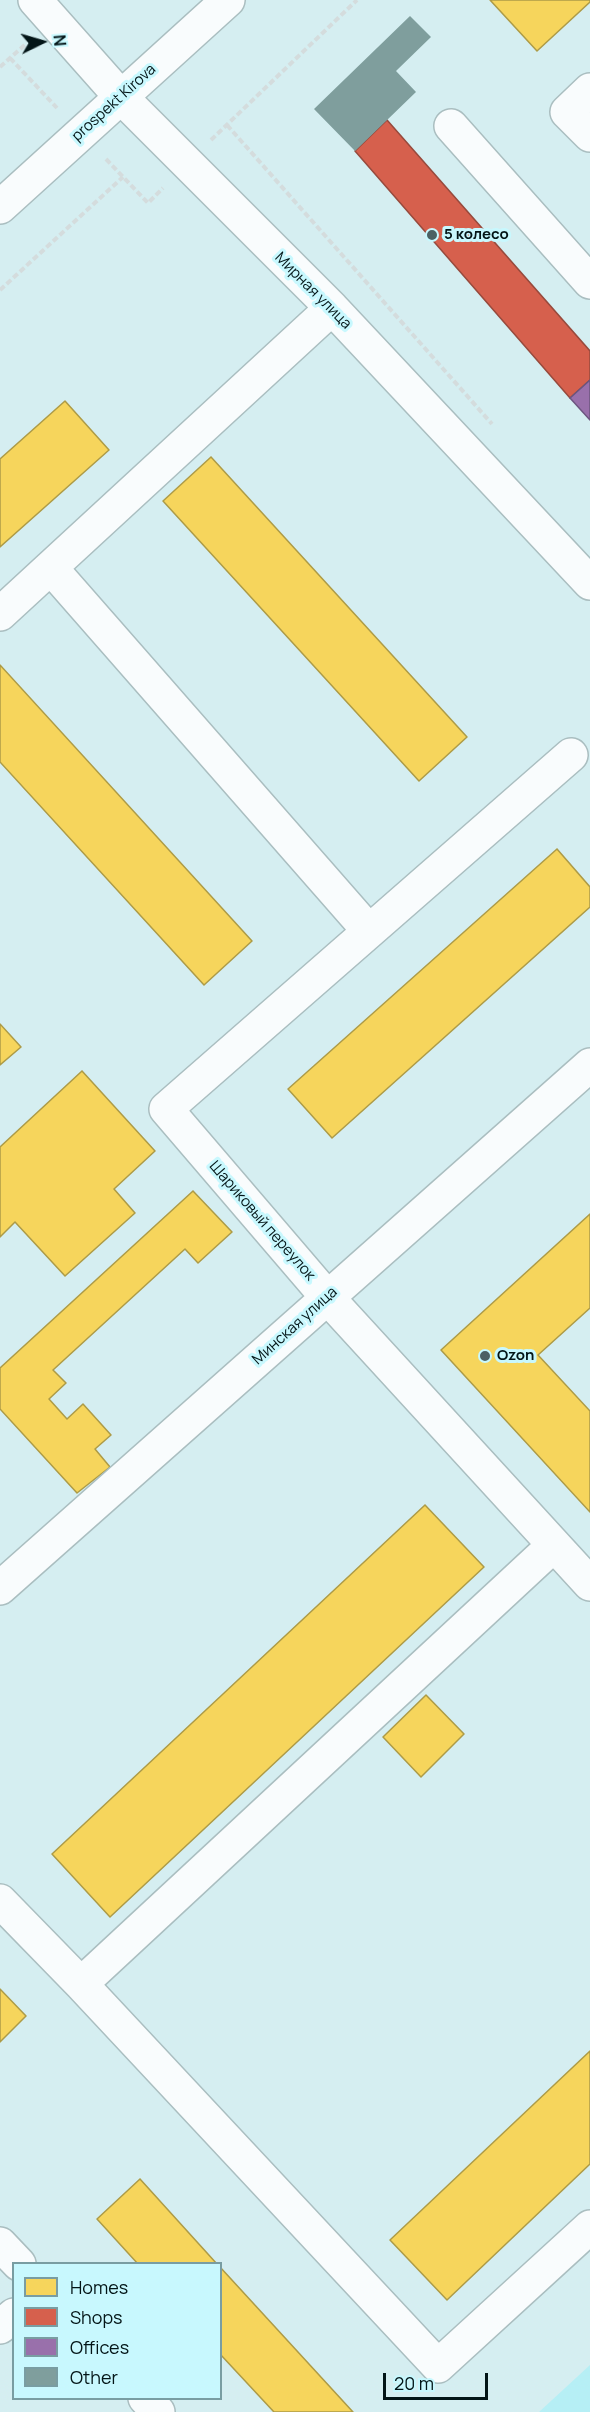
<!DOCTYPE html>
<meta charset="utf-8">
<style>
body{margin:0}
#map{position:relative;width:590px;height:2412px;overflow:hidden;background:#d5eef1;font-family:Manrope,sans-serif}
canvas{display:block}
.legend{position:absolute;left:12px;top:2262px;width:210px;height:138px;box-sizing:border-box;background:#c8f8fe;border:2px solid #799da2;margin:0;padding:8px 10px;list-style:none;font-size:18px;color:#031517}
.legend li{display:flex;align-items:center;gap:12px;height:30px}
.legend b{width:30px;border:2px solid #799da2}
.north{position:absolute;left:12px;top:12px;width:60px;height:60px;-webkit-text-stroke:4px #c8f8fe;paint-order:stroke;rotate:85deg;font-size:16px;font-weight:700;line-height:24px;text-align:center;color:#031517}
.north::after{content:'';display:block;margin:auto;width:21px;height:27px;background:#031517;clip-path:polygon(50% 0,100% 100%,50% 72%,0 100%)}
.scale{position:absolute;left:383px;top:2373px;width:105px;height:27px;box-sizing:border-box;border:3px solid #031517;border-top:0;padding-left:8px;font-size:18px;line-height:21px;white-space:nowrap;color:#031517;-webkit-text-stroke:4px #c8f8fe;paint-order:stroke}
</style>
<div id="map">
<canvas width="590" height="2412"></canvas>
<ul class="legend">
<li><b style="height:16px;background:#f6d55c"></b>Homes</li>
<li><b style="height:16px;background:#d6604d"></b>Shops</li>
<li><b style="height:16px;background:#9970ab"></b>Offices</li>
<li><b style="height:16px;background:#7f9e9d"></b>Other</li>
</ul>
<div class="north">N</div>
<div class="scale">20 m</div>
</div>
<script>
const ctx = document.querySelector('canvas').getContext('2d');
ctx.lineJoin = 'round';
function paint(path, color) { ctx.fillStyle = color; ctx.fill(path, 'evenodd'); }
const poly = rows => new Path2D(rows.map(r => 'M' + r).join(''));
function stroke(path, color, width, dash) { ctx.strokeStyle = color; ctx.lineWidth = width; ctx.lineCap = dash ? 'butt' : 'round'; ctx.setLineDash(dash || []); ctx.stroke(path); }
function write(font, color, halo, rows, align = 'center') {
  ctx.font = font + ' Manrope,sans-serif'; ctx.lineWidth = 6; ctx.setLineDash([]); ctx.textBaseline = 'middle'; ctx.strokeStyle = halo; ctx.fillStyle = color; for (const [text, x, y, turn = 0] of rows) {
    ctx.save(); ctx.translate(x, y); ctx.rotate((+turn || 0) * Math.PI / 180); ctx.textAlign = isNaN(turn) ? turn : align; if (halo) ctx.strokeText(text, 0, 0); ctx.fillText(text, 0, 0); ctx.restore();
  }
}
paint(poly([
 [590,2365,590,2412,539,2412]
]), '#b6eff5');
const homes = poly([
 [490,0,590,0,590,2,537,51,490,0],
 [65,401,109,450,0,547,0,459,65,401],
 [211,457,467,737,419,781,163,501,211,457],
 [0,665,252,941,204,985,0,762,0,665],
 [557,849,590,887,590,907,332,1138,288,1089,557,849],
 [0,1024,21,1047,0,1065,0,1024],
 [82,1071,155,1151,114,1189,135,1213,65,1276,15,1222,0,1237,0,1147,82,1071],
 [193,1191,232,1232,198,1263,185,1249,53,1370,66,1383,49,1399,67,1419,83,1404,111,1435,95,1449,110,1467,77,1493,0,1409,0,1368,193,1191],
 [590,1214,590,1308,538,1355,590,1411,590,1512,441,1350,590,1214],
 [425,1505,484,1567,110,1917,52,1854,425,1505],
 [426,1695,464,1734,421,1777,383,1737,426,1695],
 [0,1989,26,2016,0,2042,0,1989],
 [590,2051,590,2164,447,2300,390,2240,590,2051],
 [140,2179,217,2264,138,2264,97,2219,140,2179],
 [220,2267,353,2412,274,2412,220,2354,220,2267]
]);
paint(homes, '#f6d55c');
stroke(homes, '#ad9b47', 1.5);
const shops = poly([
 [387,120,590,351,590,380,570,398,355,151,387,120]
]);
paint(shops, '#d6604d');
stroke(shops, '#974a3d', 1.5);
const offices = poly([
 [590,380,590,420,570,398,590,380]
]);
paint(offices, '#9970ab');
stroke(offices, '#6c557f', 1.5);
paint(poly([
 [410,16,431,37,396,71,416,92,355,151,314,109]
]), '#7f9e9d');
const minor = poly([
 [35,0,121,97,332,308,590,583],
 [590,90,567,112,590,135],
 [451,126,590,282],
 [51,568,369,931],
 [0,614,332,308],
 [571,755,166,1109,327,1297,590,1584],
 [0,1588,590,1065],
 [0,1901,81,1984,438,2366,590,2227],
 [81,1984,554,1545],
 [0,2244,19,2264],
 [0,2327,14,2315],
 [145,2398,158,2412]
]);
const major = poly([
 [0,207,228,0]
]);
stroke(minor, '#aabec0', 36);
stroke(major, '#aabec0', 36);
stroke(poly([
 [10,58,57,108],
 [0,67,27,43],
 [227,125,492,424],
 [211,140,357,0],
 [106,159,148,203,163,188],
 [0,290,123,177]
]), '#d4dcdd', 4, [6, 3]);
stroke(minor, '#f9fcfd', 33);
stroke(major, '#f9fcfd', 33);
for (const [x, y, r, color] of [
 [432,235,6,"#4c6163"],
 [485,1356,6,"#4c6163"]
]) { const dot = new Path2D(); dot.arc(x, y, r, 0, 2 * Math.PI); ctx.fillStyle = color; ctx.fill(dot); stroke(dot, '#c8f8fe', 2); }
write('15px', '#031517', '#c8f8fe', [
 ["prospekt Kirova",114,103,-42],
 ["Мирная улица",313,291,45],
 ["Шариковый переулок",262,1221,49],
 ["Минская улица",295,1326,-42]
]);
write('bold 15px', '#031517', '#c8f8fe', [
 ["5 колесо",444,235],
 ["Ozon",497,1356]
], 'left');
</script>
